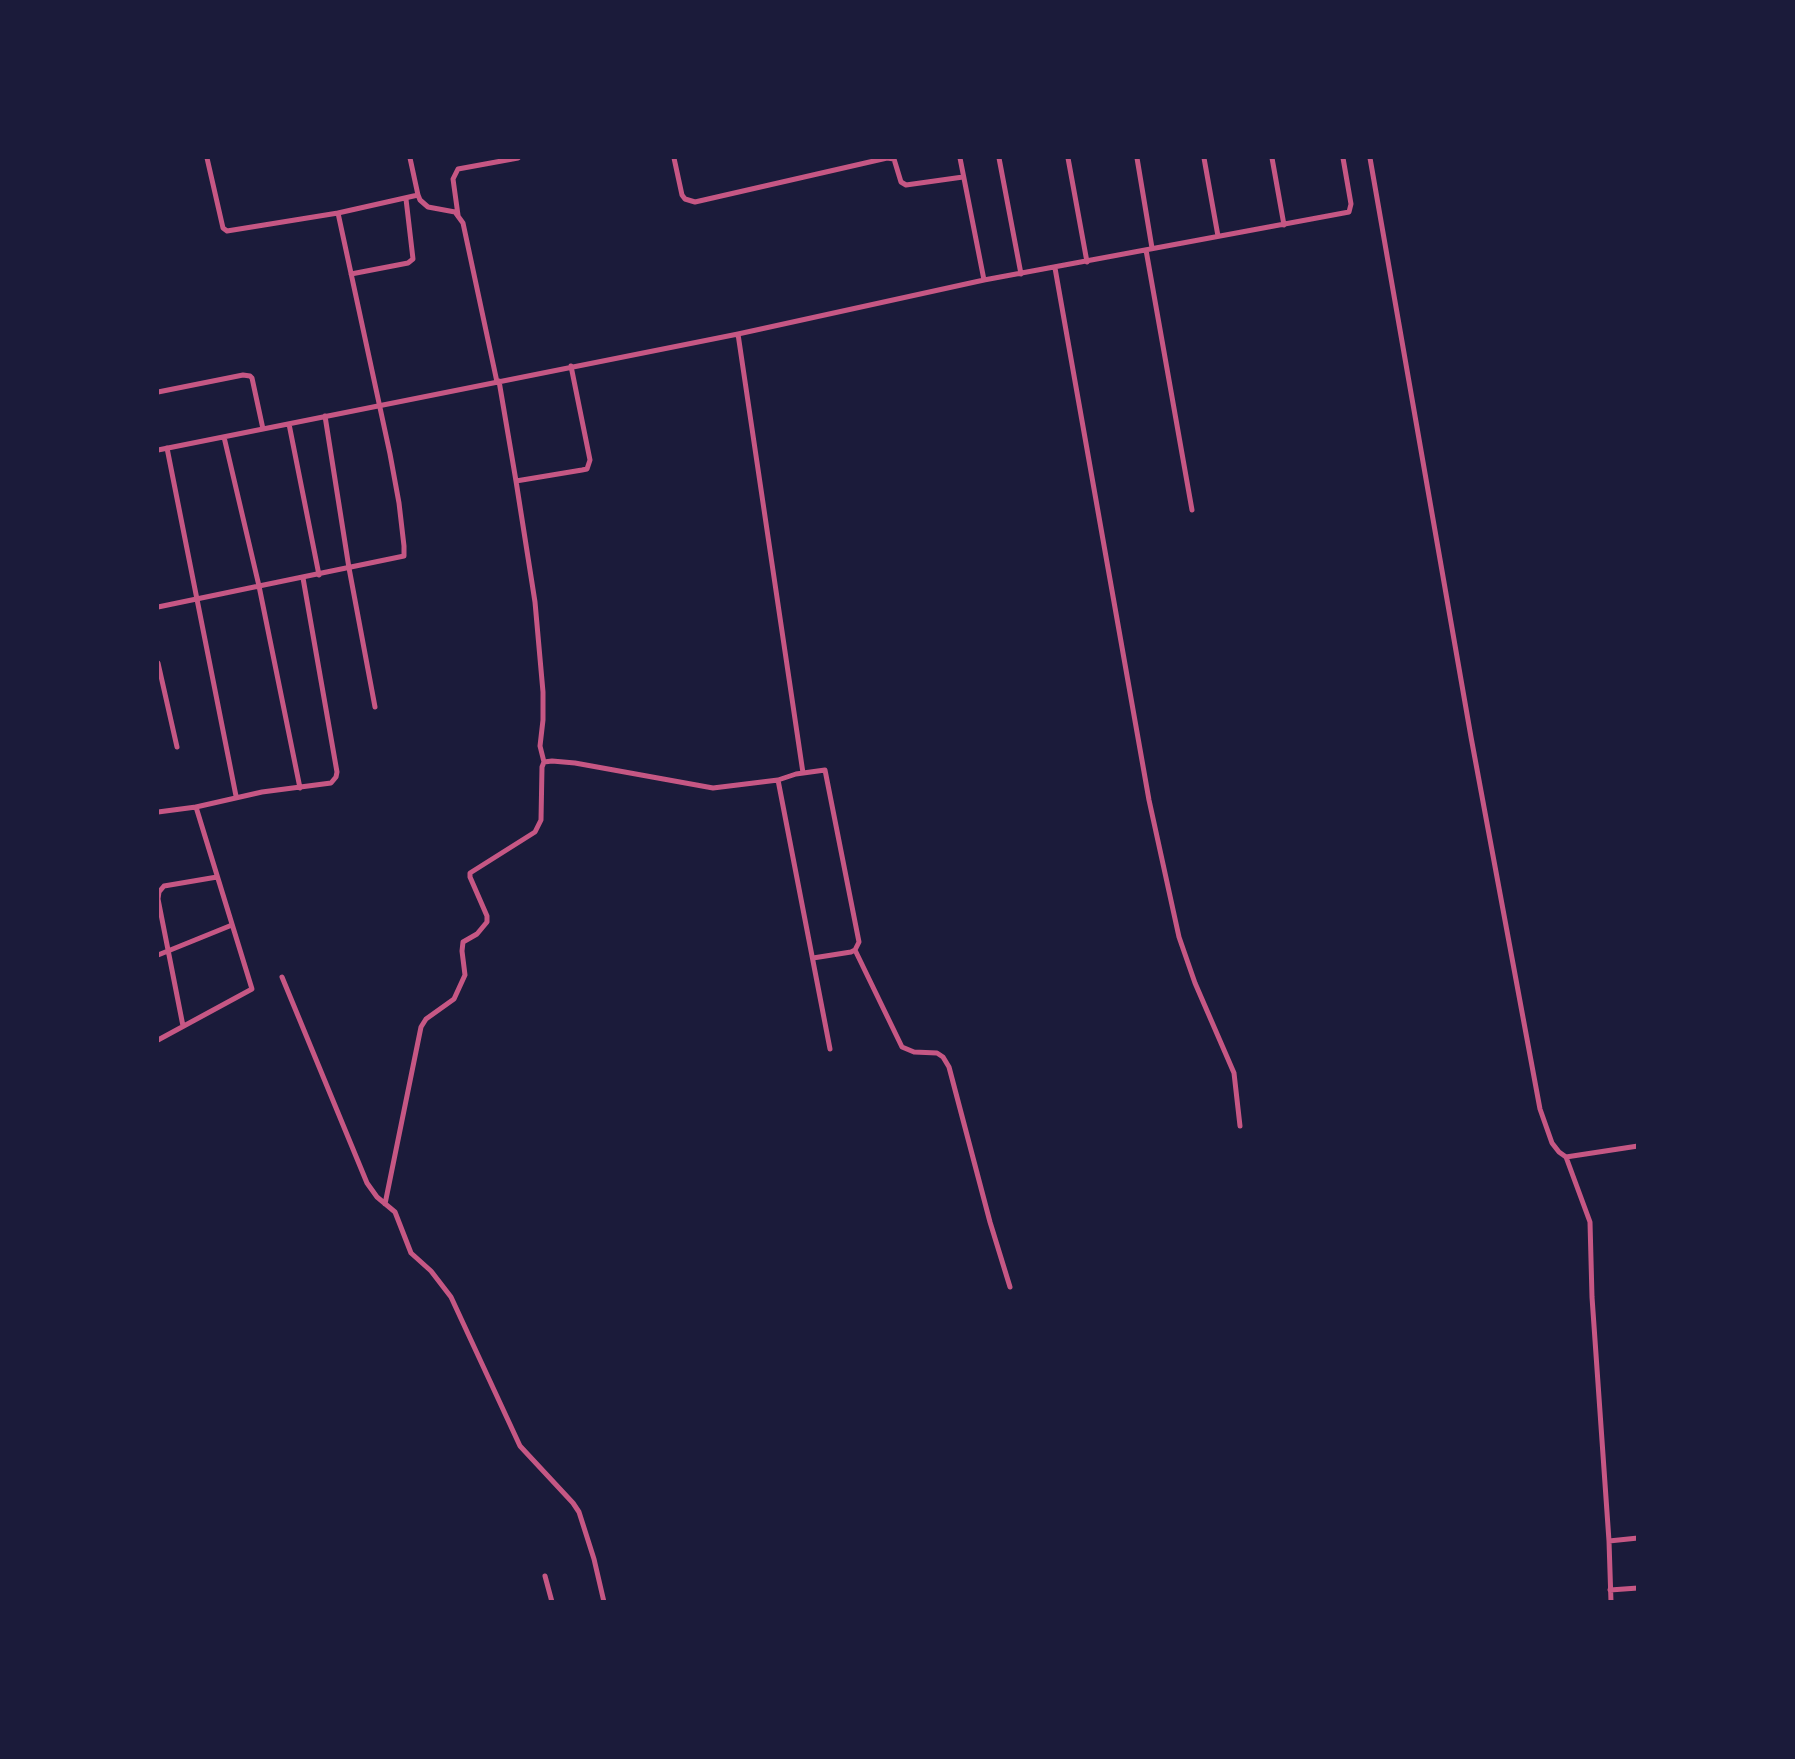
<!DOCTYPE html>
<style>
body{margin:0}
#map{position:relative;width:1795px;height:1759px;overflow:hidden;background:#1b1b3a;font-family:"Titillium Web",sans-serif}
canvas{display:block}
.frame{position:absolute;inset:0;border:159px solid #1b1b3a;pointer-events:none}
</style>
<div id="map">
<canvas width="1795" height="1759"></canvas>
<div class="frame"></div>
</div>
<script>
const ctx = document.querySelector('canvas').getContext('2d');
ctx.lineJoin = 'round';
const poly = rows => new Path2D(rows.map(r => 'M' + r).join(''));
function stroke(path, color, width, dash) { ctx.strokeStyle = color; ctx.lineWidth = width; ctx.lineCap = dash ? 'butt' : 'round'; ctx.setLineDash(dash || []); ctx.stroke(path); }
stroke(poly([
 [207,158,223,228,227,231,338,213],
 [674,158,682,195,685,199,695,202,887,158,894,159,901,182,906,185,963,177],
 [960,158,984,280],
 [999,158,1021,274],
 [1068,158,1087,262],
 [1137,158,1152,248],
 [1204,158,1218,236],
 [1272,158,1284,225],
 [1370,158,1471,737,1540,1109,1552,1143,1559,1152,1566,1157,1638,1146],
 [418,195,420,200,428,207,455,212,463,223,497,382],
 [458,215,453,179,458,169,518,158],
 [1146,250,1192,510],
 [1055,268,1149,800,1179,937,1195,983,1234,1073,1240,1126],
 [351,274,408,263,413,259,406,199],
 [738,334,803,773],
 [499,381,516,481,582,470,587,469,590,460,571,366],
 [158,392,243,375,250,376,252,378,263,429],
 [325,416,349,568,375,707],
 [289,424,319,575],
 [167,448,236,796],
 [158,450,738,334,984,280,1349,212,1351,204,1343,158],
 [516,481,535,602,543,692,543,720,540,746,544,762],
 [158,607,259,586,224,437],
 [158,663,177,747],
 [300,788,259,586,404,556,404,546,399,503,390,454,338,213,418,195,410,158],
 [158,812,196,807,262,792,331,783,336,777,337,772,303,578],
 [855,950,902,1047,914,1052,937,1053,943,1057,949,1067,990,1222,1010,1287],
 [158,955,232,925],
 [813,958,851,952,855,950,859,942,825,770,796,774,778,780,830,1049],
 [282,977,367,1183,377,1197,395,1212,411,1253,431,1271,451,1297,520,1446,573,1503,579,1512,594,1559,604,1602],
 [183,1026,158,899,159,892,164,886,217,877],
 [158,1040,252,989,196,807],
 [1566,1157,1590,1222,1592,1297,1609,1541,1611,1602],
 [385,1204,421,1027,426,1019,454,999,465,975,462,951,463,942,477,934,487,922,487,916,470,877,470,873,535,832,541,820,542,767,544,762,552,761,575,763,713,788,778,780],
 [1609,1541,1638,1538],
 [545,1576,552,1602],
 [1610,1590,1638,1588]
]), '#c65784', 5);
</script>
